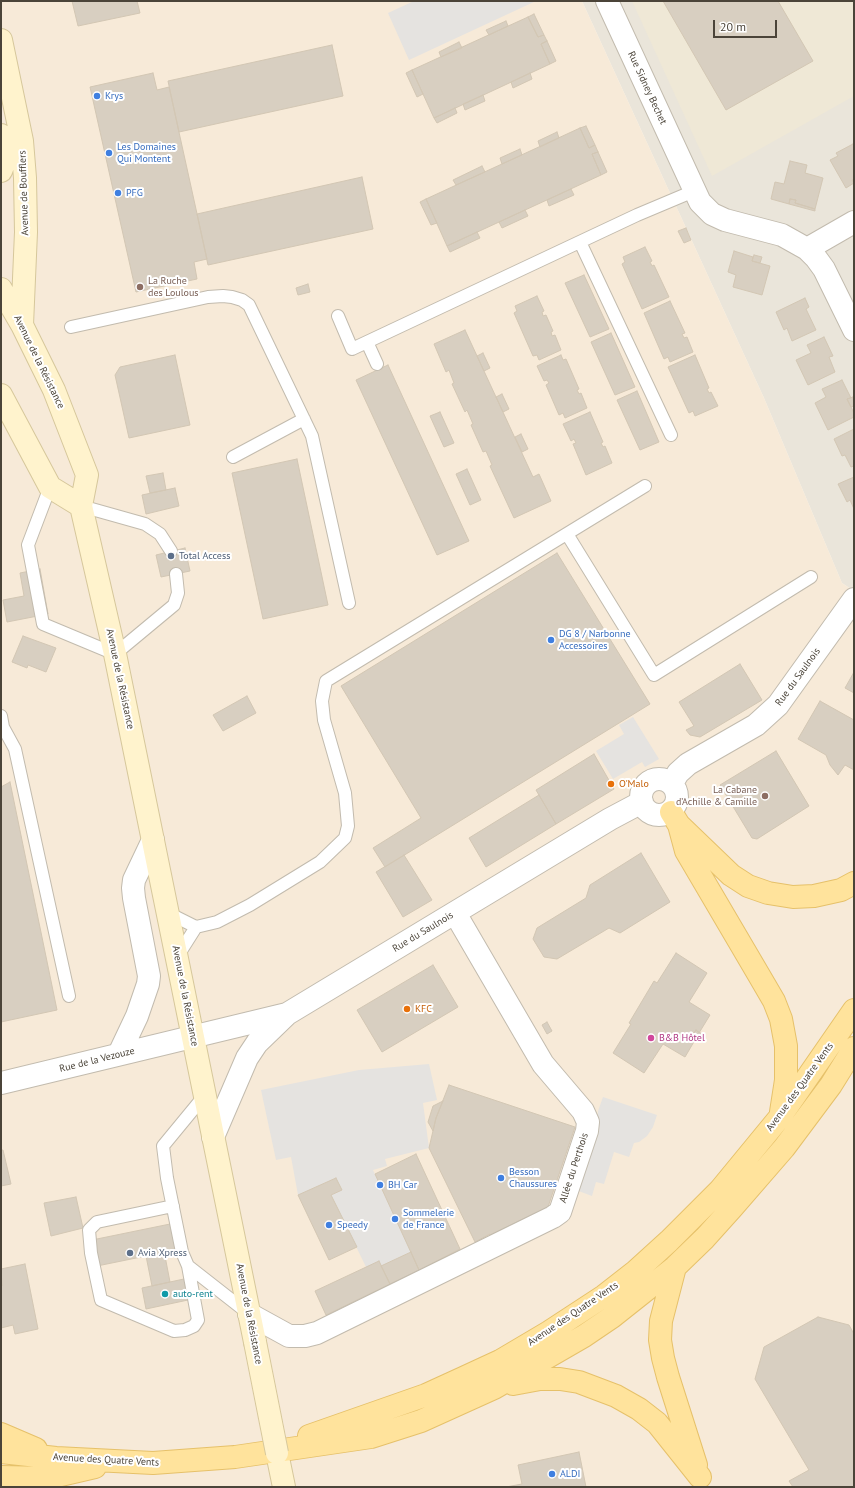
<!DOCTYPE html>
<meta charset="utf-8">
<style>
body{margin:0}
#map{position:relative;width:855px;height:1488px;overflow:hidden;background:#f6f3ec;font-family:"PT Sans",sans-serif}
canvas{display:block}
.frame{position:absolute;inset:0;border:2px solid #4b4439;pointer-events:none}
.scale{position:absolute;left:713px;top:20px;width:64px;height:18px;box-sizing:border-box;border:2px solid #4b4439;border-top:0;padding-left:5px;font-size:12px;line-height:14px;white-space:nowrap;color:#4b4439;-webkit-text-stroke:3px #fff;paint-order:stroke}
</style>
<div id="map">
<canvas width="855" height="1488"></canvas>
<div class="frame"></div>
<div class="scale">20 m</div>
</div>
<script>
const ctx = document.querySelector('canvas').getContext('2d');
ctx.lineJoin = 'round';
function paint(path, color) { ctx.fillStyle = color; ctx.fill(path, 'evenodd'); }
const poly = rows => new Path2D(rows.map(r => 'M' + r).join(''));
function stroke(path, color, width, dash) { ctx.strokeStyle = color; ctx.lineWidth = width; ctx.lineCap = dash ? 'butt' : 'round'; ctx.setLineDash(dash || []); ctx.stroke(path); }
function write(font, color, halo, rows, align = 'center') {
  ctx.font = font + ' "PT Sans",sans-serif'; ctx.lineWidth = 4; ctx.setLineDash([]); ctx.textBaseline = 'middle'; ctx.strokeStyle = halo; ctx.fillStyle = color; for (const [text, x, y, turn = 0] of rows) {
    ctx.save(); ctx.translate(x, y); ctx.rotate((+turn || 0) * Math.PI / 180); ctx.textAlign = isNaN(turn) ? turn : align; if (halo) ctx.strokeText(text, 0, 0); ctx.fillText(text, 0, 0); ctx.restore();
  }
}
paint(poly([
 [582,1,854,1,854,591,842,583,764,398]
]), '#eae5da');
paint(poly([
 [1,1,582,1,764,398,842,583,854,591,854,1487,1,1487]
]), '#f7ead8');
paint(poly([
 [632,1,854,1,854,96,712,176]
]), '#efe8d6');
paint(poly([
 [414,1,536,1,409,60,388,13],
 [633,717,659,759,645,767,642,762,613,779,596,751,624,734,619,725],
 [429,1064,437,1100,423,1103,429,1148,385,1159,387,1166,373,1170,411,1252,381,1266,366,1267,331,1195,342,1190,336,1178,298,1195,291,1157,276,1160,261,1090,359,1070],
 [603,1097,657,1115,653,1127,647,1136,639,1142,634,1143,629,1157,614,1152,604,1184,596,1182,592,1196,576,1190,596,1131,598,1111]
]), '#e5e3e0');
const building = poly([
 [72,1,137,1,140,13,78,26,72,1],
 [663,1,778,1,813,61,726,110,663,1],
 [534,14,544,35,538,37,528,17,534,14],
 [528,17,538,37,544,35,547,41,541,44,550,64,434,118,412,70,528,17],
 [506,21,508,26,489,35,486,30,506,21],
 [547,41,556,61,550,64,541,44,547,41],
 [459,42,462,48,441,57,439,52,459,42],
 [332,45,343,96,179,132,168,81,332,45],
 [412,70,423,94,417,97,406,73,412,70],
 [153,73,157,90,169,87,207,259,194,262,197,279,136,292,90,87,153,73],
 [530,73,532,79,513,88,511,82,530,73],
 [483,95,485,101,465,110,463,104,483,95],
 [455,108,457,113,437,123,434,118,455,108],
 [586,126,595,145,589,148,580,128,586,126],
 [580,128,589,148,595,145,598,152,592,154,601,175,447,246,426,199,580,128],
 [557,132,559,138,540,147,538,141,557,132],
 [853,144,854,146,854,179,852,180,854,183,846,188,830,160,838,156,836,153,853,144],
 [520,149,522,155,502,164,500,158,520,149],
 [598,152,607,172,601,175,592,154,598,152],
 [790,161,807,165,805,173,823,178,815,209,795,203,796,200,790,199,789,204,771,199,775,182,784,184,790,161],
 [482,166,485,172,456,185,453,180,482,166],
 [362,177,373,229,208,265,197,214,362,177],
 [571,189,574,195,549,206,547,200,571,189],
 [426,199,437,223,431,225,420,202,426,199],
 [790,199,796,200,795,203,815,209,815,211,789,204,790,199],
 [525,210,528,216,502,228,499,222,525,210],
 [686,228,691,240,684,243,678,231,686,228],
 [477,232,480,238,450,252,447,246,477,232],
 [645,247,652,261,650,262,652,266,654,265,669,297,642,309,622,264,625,262,623,257,645,247],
 [734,251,753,257,752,261,770,266,762,295,733,287,736,275,728,272,734,251],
 [754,255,762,257,760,263,752,261,754,255],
 [584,275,609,329,590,337,565,283,584,275],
 [308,284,310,292,298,295,296,288,308,284],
 [537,296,544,311,542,312,543,316,546,315,553,331,551,332,552,336,555,335,561,350,539,360,537,355,533,356,514,313,517,311,515,306,537,296],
 [805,298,809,307,806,309,816,330,792,341,787,328,784,330,776,312,805,298],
 [670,301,685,333,682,334,684,338,687,337,693,352,670,362,668,357,664,359,644,313,670,301],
 [465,330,533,477,539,474,551,501,514,518,490,466,492,465,486,451,483,452,471,425,473,424,467,410,465,412,452,384,454,383,449,370,446,372,434,344,465,330],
 [611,333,635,387,615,395,591,342,611,333],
 [824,337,833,356,829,357,835,372,808,385,796,360,811,353,807,345,824,337],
 [483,353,490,368,484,371,477,356,483,353],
 [175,355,190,425,129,438,115,375,120,367,175,355],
 [561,355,563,360,566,359,579,389,577,390,579,394,581,393,587,408,565,418,563,413,559,415,546,385,549,383,547,380,544,381,537,366,561,355],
 [695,355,709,388,707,389,709,393,711,392,718,406,695,416,693,411,689,413,668,367,695,355],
 [388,365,469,541,437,555,356,380,388,365],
 [842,380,851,398,847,399,854,413,854,417,828,430,815,403,826,397,822,389,842,380],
 [637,391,659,442,640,450,617,400,637,391],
 [502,394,509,409,503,412,496,397,502,394],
 [853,397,854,406,851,407,847,399,853,397],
 [440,412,454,443,444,447,430,416,440,412],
 [590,412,603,442,601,443,603,447,605,446,612,463,586,475,573,444,576,443,574,439,571,441,563,424,590,412],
 [854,429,854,466,851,467,845,455,842,456,834,439,854,429],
 [521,434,528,449,522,452,515,437,521,434],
 [297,459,328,605,263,619,232,473,297,459],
 [467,469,481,500,470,505,456,474,467,469],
 [163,473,166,490,150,493,146,476,163,473],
 [854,477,854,509,850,500,847,502,838,484,854,477],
 [175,488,179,506,146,514,142,495,175,488],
 [185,548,190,571,161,577,156,555,185,548],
 [557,553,650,704,385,867,373,848,421,818,341,686,557,553],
 [40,569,48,614,7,622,3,600,24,596,20,573,40,569],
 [23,636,56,648,46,672,28,665,27,668,12,662,23,636],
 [740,664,762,700,700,737,690,735,686,730,694,726,679,702,740,664],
 [854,672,854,693,845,688,854,672],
 [247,696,256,713,223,731,213,715,247,696],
 [820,701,854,720,854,770,845,765,838,775,830,765,826,755,798,739,820,701],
 [776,751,809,806,757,839,752,838,720,785,776,751],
 [594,754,614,789,556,824,536,790,594,754],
 [10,782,57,1010,1,1022,1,787,10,782],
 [539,795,556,824,486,867,469,838,539,795],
 [641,853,670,902,620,933,609,928,557,959,544,957,533,939,537,928,586,898,590,885,641,853],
 [404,855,432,900,403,917,376,872,404,855],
 [676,953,707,973,689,1002,710,1015,699,1033,696,1030,691,1037,695,1040,685,1057,663,1044,644,1073,613,1053,631,1024,629,1023,654,981,657,983,676,953],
 [433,965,458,1007,382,1052,357,1010,433,965],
 [547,1022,552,1031,547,1034,542,1025,547,1022],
 [696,1030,702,1034,698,1042,691,1037,696,1030],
 [449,1085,575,1127,548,1207,490,1235,490,1234,475,1242,429,1148,436,1118,449,1085],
 [443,1101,436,1118,433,1131,428,1122,433,1106,443,1101],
 [1,1150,3,1150,11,1184,1,1186,1,1150],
 [416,1154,460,1249,419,1270,375,1174,416,1154],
 [336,1178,342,1190,331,1195,357,1247,329,1260,298,1195,336,1178],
 [76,1197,83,1228,51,1236,44,1203,76,1197],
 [175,1223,180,1248,164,1251,170,1282,152,1286,146,1256,97,1266,92,1240,175,1223],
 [411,1252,419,1270,390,1284,381,1266,411,1252],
 [379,1261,390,1284,326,1315,315,1291,379,1261],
 [25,1264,38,1329,15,1334,13,1325,1,1328,1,1286,2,1286,1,1269,25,1264],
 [184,1279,188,1300,146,1309,142,1288,184,1279],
 [818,1317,849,1325,854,1334,854,1487,793,1487,789,1481,809,1470,755,1379,764,1347,818,1317],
 [579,1452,586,1487,506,1487,522,1484,518,1465,579,1452]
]);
paint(building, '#d8cfc1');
stroke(building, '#d3c7b4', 1);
const lane = poly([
 [580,242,671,435],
 [338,316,352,349,637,215,694,191],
 [71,327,208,297,223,296,232,297,242,300,249,305,312,436,349,603],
 [367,342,377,364],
 [233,457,304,419],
 [50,487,28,545,43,624,115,654,174,605,178,593,176,574],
 [81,506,145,524,160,534,171,551],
 [567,534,654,675,811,577],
 [1,716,3,727,15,749,69,996],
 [168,913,196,927,217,922,250,905,320,862,345,838,348,826,345,793,324,720,322,701,326,681,645,486],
 [177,957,196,927],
 [205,1095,163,1146,167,1178,182,1252,188,1266,248,1313],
 [173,1206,97,1222,89,1230,91,1253,101,1300,174,1331,185,1330,194,1326,198,1320,188,1266]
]);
const street = poly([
 [607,1,700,202,712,214,725,220,782,235,807,249,816,258,824,269,854,330],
 [807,249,854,222],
 '641 797a18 18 0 1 1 36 0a18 18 0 1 1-36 0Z',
 [672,783,678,773,688,764,756,725,778,705,854,599],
 [119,1054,137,1016,148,984,149,976,134,898,133,888,134,880,153,840],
 [1,1083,287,1014,610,819,642,802],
 [213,1137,247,1058,257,1043,286,1015],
 [249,1314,289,1336,305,1336,317,1333,553,1217,560,1212,587,1131,588,1122,583,1111,543,1064,455,913]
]);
const secondary = poly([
 [1,40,22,141,25,178,26,232,22,325],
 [1,135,4,157,3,166,1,171],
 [1,289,22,325,54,390,87,475,81,506,115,654,255,1342],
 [1,395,50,487,81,506],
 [277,1453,284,1487]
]);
const primary = poly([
 [671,812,679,825,686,851,760,977,774,1001,781,1019,786,1046,786,1080,781,1112],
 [679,825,731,875,748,886,768,893,793,897,814,896,841,890,854,883],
 [675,1267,661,1321,660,1340,663,1358,668,1377,696,1465],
 [513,1384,540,1379,560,1379,579,1382,616,1396,639,1409,657,1423,700,1477],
 [1,1434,36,1449],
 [309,1436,426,1395,461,1379,500,1361,549,1332,604,1296,636,1271,669,1241,720,1190,780,1117,854,1010],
 [1,1452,56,1458,153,1463,235,1457,371,1437,421,1421,494,1388,584,1336,612,1317,675,1267,705,1238,732,1208,784,1148,831,1085,854,1048],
 [1,1477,48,1478,95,1467]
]);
stroke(lane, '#c2bbae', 14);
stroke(street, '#c2bbae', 24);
stroke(secondary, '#d6c79b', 24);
stroke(primary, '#e6c16a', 24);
stroke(lane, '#fff', 12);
stroke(street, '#fff', 22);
stroke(secondary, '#fff3cd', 22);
stroke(primary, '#ffe39c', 22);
const secondaryBridge = poly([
 [255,1342,277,1453]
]);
stroke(secondaryBridge, '#d6c79b', 24, []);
stroke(secondaryBridge, '#fff3cd', 22);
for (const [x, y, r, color] of [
 [97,96,4,"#3f7fe0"],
 [109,153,4,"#3f7fe0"],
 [118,193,4,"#3f7fe0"],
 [140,287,4,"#8d6e63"],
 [171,556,4,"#5c6f8a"],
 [551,640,4,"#3f7fe0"],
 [611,784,4,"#e8710a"],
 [765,796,4,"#8d6e63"],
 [407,1009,4,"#e8710a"],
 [651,1038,4,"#d1479c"],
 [501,1178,4,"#3f7fe0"],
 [380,1185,4,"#3f7fe0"],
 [395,1219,4,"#3f7fe0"],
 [329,1225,4,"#3f7fe0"],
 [130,1253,4,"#5c6f8a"],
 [165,1294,4,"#0f9aa8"],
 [552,1474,4,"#3f7fe0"]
]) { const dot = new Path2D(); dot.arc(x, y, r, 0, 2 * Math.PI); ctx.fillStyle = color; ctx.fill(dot); stroke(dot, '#fff', 1.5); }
write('10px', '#4b4439', '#fff', [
 ["Rue Sidney Bechet",647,88,65],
 ["Avenue de Boufflers",24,193,-92],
 ["Avenue de la Résistance",39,362,64],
 ["Rue du Saulnois",798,677,-54],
 ["Avenue de la Résistance",120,679,78],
 ["Rue du Saulnois",423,932,-31],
 ["Avenue de la Résistance",185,996,79],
 ["Rue de la Vezouze",97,1060,-14],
 ["Avenue des Quatre Vents",800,1087,-54],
 ["Allée du Perthois",574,1168,-72],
 ["Avenue de la Résistance",249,1314,79],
 ["Avenue des Quatre Vents",573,1314,-34],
 ["Avenue des Quatre Vents",106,1460,3]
]);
write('10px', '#366cbe', '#fff', [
 ["Krys",105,96],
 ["Les Domaines",117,147],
 ["Qui Montent",117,159],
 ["PFG",126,193],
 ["DG 8 / Narbonne",559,634],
 ["Accessoires",559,646],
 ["Besson",509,1172],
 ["Chaussures",509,1184],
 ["BH Car",388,1185],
 ["Sommelerie",403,1213],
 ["de France",403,1225],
 ["Speedy",337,1225],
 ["ALDI",560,1474]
], 'left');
write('10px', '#785e54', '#fff', [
 ["La Ruche",148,281],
 ["des Loulous",148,293],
 ["La Cabane",757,790,"right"],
 ["d’Achille & Camille",757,802,"right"]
], 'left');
write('10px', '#4e5e75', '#fff', [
 ["Total Access",179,556],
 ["Avia Xpress",138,1253]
], 'left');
write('10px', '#c56008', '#fff', [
 ["O'Malo",619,784],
 ["KFC",415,1009]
], 'left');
write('10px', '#b23c85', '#fff', [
 ["B&B Hôtel",659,1038]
], 'left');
write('10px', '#0d838f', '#fff', [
 ["auto-rent",173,1294]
], 'left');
</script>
